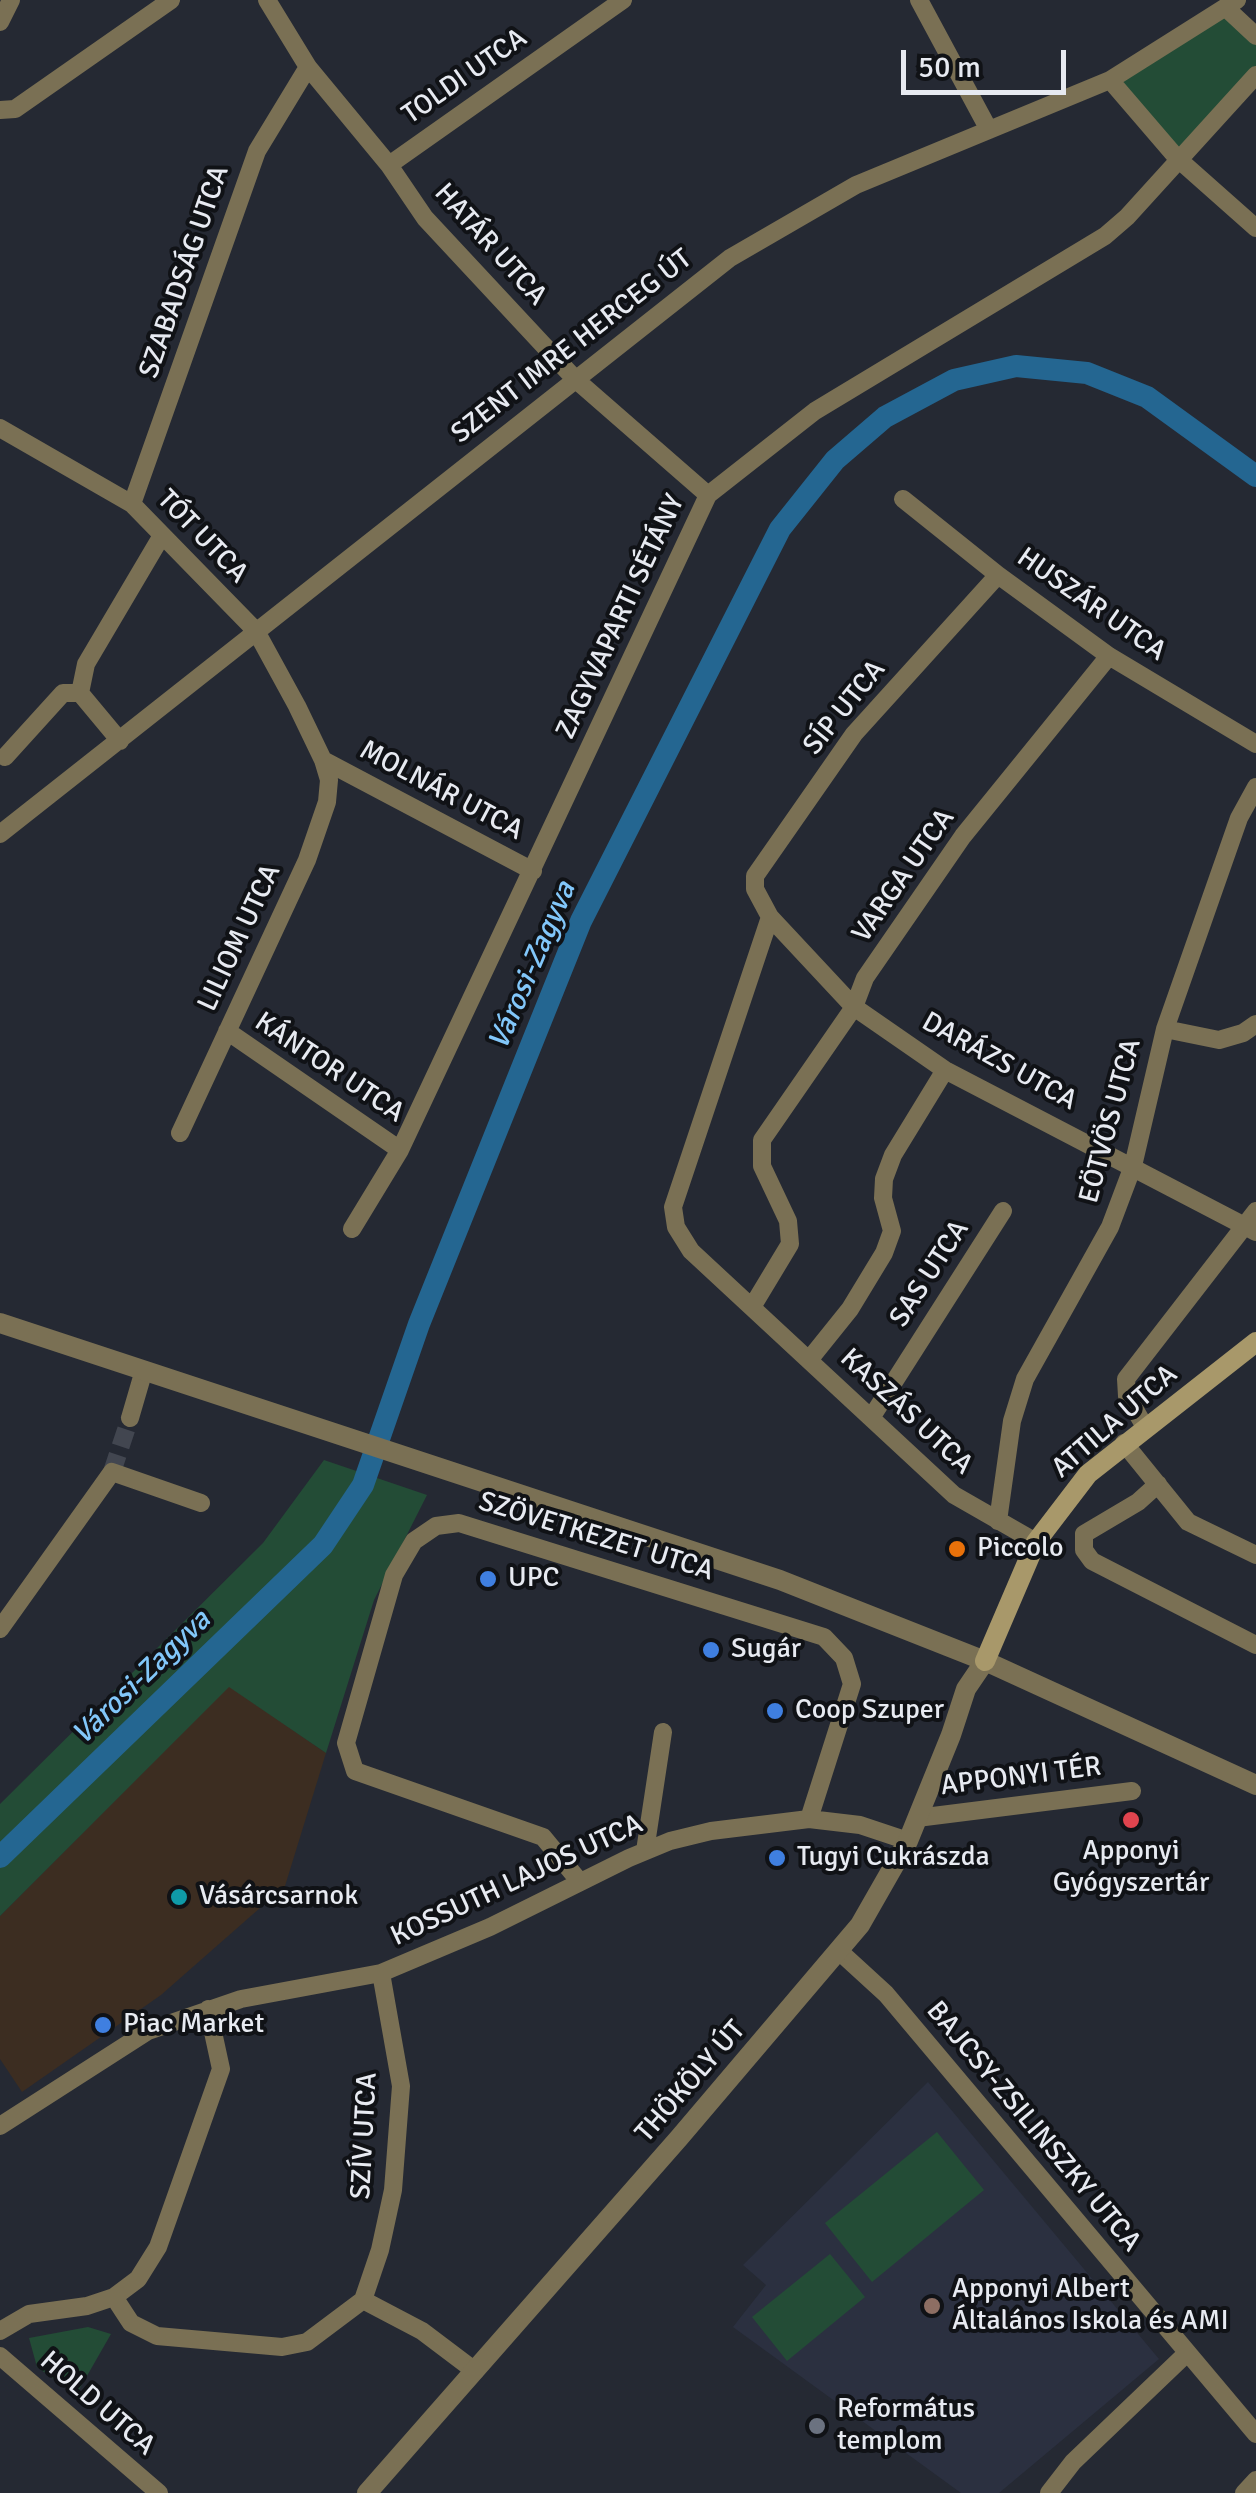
<!DOCTYPE html>
<meta charset="utf-8">
<style>
body{margin:0}
#map{position:relative;width:1256px;height:2493px;overflow:hidden;background:#252933;font-family:Signika,sans-serif}
canvas{display:block}
.scale{position:absolute;left:901px;top:50px;width:165px;height:45px;box-sizing:border-box;border:5px solid #e7eaf1;border-top:0;padding-left:12px;font-size:30px;line-height:35px;white-space:nowrap;color:#e7eaf1;-webkit-text-stroke:8px #101216;paint-order:stroke}
</style>
<div id="map">
<canvas width="1256" height="2493"></canvas>
<div class="scale">50 m</div>
</div>
<script>
const ctx = document.querySelector('canvas').getContext('2d');
ctx.lineJoin = 'round';
function paint(path, color) { ctx.fillStyle = color; ctx.fill(path, 'evenodd'); }
const poly = rows => new Path2D(rows.map(r => 'M' + r).join(''));
function stroke(path, color, width, dash) { ctx.strokeStyle = color; ctx.lineWidth = width; ctx.lineCap = dash ? 'butt' : 'round'; ctx.setLineDash(dash || []); ctx.stroke(path); }
function write(font, color, halo, rows, align = 'center') {
  ctx.font = font + ' Signika,sans-serif'; ctx.lineWidth = 8; ctx.setLineDash([]); ctx.textBaseline = 'middle'; ctx.strokeStyle = halo; ctx.fillStyle = color; for (const [text, x, y, turn = 0] of rows) {
    ctx.save(); ctx.translate(x, y); ctx.rotate((+turn || 0) * Math.PI / 180); ctx.textAlign = isNaN(turn) ? turn : align; if (halo) ctx.strokeText(text, 0, 0); ctx.fillText(text, 0, 0); ctx.restore();
  }
}
paint(poly([
 [229,1686,326,1753,285,1886,161,1995,22,2092,0,2059,0,1916]
]), '#3c2d21');
paint(poly([
 [928,2082,1159,2359,999,2493,961,2493,733,2327,766,2285,743,2265]
]), '#2b3040');
paint(poly([
 [1226,8,1256,36,1256,75,1177,158,1110,80],
 [324,1460,427,1495,374,1600,326,1753,229,1687,0,1916,0,1804,263,1543],
 [937,2132,984,2190,872,2282,825,2223],
 [830,2254,865,2297,787,2361,752,2317],
 [88,2327,111,2334,76,2395,37,2367,29,2338]
]), '#234c36');
stroke(poly([
 [0,1857,323,1545,363,1485,419,1324,581,921,780,529,835,460,885,417,954,380,1016,366,1087,373,1147,397,1256,476]
]), '#246691', 22);
stroke(poly([
 [112,1472,130,1418]
]), '#424650', 18, [18, 9]);
stroke(poly([
 [267,0,308,67,389,165,425,218,575,379,708,495],
 [919,0,989,130],
 [1226,8,1256,36],
 [0,22,11,0],
 [1110,80,1177,158,1256,228],
 [0,110,15,109,171,0],
 [389,165,623,0],
 [0,428,132,504,256,631,297,706,323,760,329,780,327,802,307,860,180,1133],
 [903,499,998,575,1109,656,1256,744],
 [132,504,257,151,308,67],
 [998,575,854,734,755,876,755,889,770,917,854,1007,945,1070,1256,1232],
 [80,693,86,664,161,537],
 [5,757,63,693,80,693,120,741],
 [323,760,533,871],
 [0,834,730,258,856,185,1110,80,1237,0],
 [770,917,673,1207,676,1227,691,1251,954,1495,1036,1542],
 [1165,1029,1219,1040,1243,1033,1256,1024],
 [227,1031,400,1150],
 [352,1229,400,1150,708,495,815,411,1105,236,1127,217,1256,75],
 [752,1307,790,1244,788,1221,762,1166,762,1140,854,1007,865,978,963,836,1109,656],
 [809,1360,850,1309,884,1253,892,1231,883,1198,884,1179,893,1155,945,1070],
 [130,1418,144,1370],
 [871,1418,1003,1211],
 [1145,1427,1127,1396,1126,1379,1256,1211],
 [1124,1443,1188,1522,1256,1555],
 [1158,1484,1138,1502,1084,1534,1084,1550,1092,1561,1256,1645],
 [998,1521,1012,1421,1025,1379,1110,1227,1133,1166,1165,1029,1239,818,1256,787],
 [0,1629,112,1472,201,1503],
 [917,1818,1132,1791],
 [645,1851,663,1732],
 [580,1882,543,1837,355,1771,346,1743,394,1575,414,1541,436,1526,459,1523,824,1637,844,1658,852,1684,809,1819],
 [839,1951,886,1994,1256,2434],
 [0,2126,148,2031,241,1999,381,1973,490,1927,629,1858,670,1841,711,1831,809,1819,860,1825,908,1841],
 [114,2297,131,2323,157,2336,282,2347,307,2342,363,2300,380,2250,393,2190,401,2086,381,1973],
 [363,2300,422,2331,475,2371],
 [0,2331,29,2314,87,2306,114,2297,138,2279,158,2247,221,2069,208,2009],
 [0,2356,159,2493],
 [1049,2493,1073,2462,1186,2354],
 [1244,2493,1256,2480]
]), '#7a7054', 18);
stroke(poly([
 [0,1323,780,1580,985,1661,1256,1785],
 [367,2493,679,2138,860,1925,908,1841,951,1735,966,1689,985,1661]
]), '#7a7054', 20);
stroke(poly([
 [985,1661,1036,1542,1088,1474,1256,1342]
]), '#a8986a', 20);
for (const [x, y, r, color] of [
 [957,1549,10,"#e8710a"],
 [488,1579,10,"#3f7fe0"],
 [711,1650,10,"#3f7fe0"],
 [775,1711,10,"#3f7fe0"],
 [1131,1820,10,"#e0444e"],
 [777,1858,10,"#3f7fe0"],
 [179,1897,10,"#0f9aa8"],
 [103,2025,10,"#3f7fe0"],
 [932,2306,10,"#8d6e63"],
 [817,2426,10,"#6b7280"]
]) { const dot = new Path2D(); dot.arc(x, y, r, 0, 2 * Math.PI); ctx.fillStyle = color; ctx.fill(dot); stroke(dot, '#101216', 4); }
write('28px', '#e7eaf1', '#101216', [
 ["TOLDI UTCA",465,77,-35],
 ["HATÁR UTCA",490,245,48],
 ["SZABADSÁG UTCA",185,272,-71],
 ["SZENT IMRE HERCEG ÚT",572,347,-38],
 ["TÓT UTCA",202,537,46],
 ["HUSZÁR UTCA",1091,605,35],
 ["ZAGYVAPARTI SÉTÁNY",621,617,-65],
 ["SÍP UTCA",845,708,-51],
 ["MOLNÁR UTCA",441,791,28],
 ["VARGA UTCA",904,876,-55],
 ["LILIOM UTCA",240,938,-65],
 ["DARÁZS UTCA",999,1062,29],
 ["KÁNTOR UTCA",329,1068,34],
 ["EÖTVÖS UTCA",1111,1121,-75],
 ["SAS UTCA",930,1274,-57],
 ["KASZÁS UTCA",906,1412,43],
 ["ATTILA UTCA",1115,1422,-41],
 ["SZÖVETKEZET UTCA",596,1537,17],
 ["APPONYI TÉR",1021,1777,-7],
 ["KOSSUTH LAJOS UTCA",517,1881,-25],
 ["THÖKÖLY ÚT",691,2082,-49],
 ["BAJCSY-ZSILINSZKY UTCA",1033,2127,50],
 ["SZÍV UTCA",365,2136,-87],
 ["HOLD UTCA",97,2404,41]
]);
write('28px', '#e7eaf1', '#101216', [
 ["Piccolo",977,1549],
 ["UPC",508,1579],
 ["Sugár",731,1650],
 ["Coop Szuper",795,1711],
 ["Apponyi",1131,1852,"center"],
 ["Gyógyszertár",1131,1884,"center"],
 ["Tugyi Cukrászda",797,1858],
 ["Vásárcsarnok",199,1897],
 ["Piac Market",123,2025],
 ["Apponyi Albert",952,2290],
 ["Általános Iskola és AMI",952,2322],
 ["Református",837,2410],
 ["templom",837,2442]
], 'left');
write('italic 30px', '#82c7fa', '#101216', [
 ["Városi-Zagyva",533,966,-67],
 ["Városi-Zagyva",142,1678,-44]
]);
</script>
